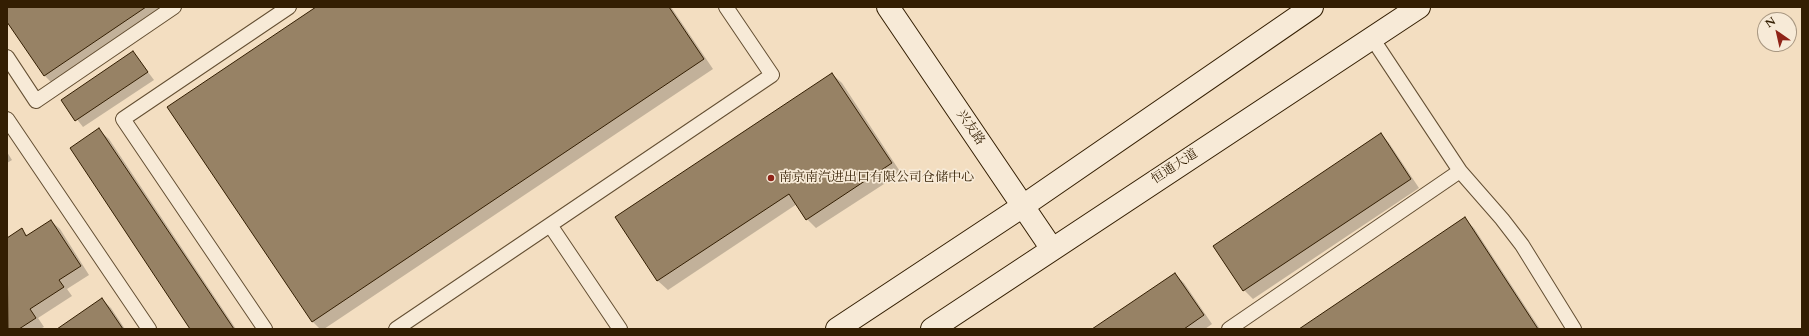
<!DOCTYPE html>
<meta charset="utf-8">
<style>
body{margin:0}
#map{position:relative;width:1809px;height:336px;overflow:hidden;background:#f3dec1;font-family:Cardo,serif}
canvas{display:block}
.frame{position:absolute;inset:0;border:8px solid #331e02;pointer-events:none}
.north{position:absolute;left:1757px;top:12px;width:40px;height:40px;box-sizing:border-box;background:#f7ead7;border:1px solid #a99882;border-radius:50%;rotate:326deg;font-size:11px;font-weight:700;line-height:16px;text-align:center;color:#331e02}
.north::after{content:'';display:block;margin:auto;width:14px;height:18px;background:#8f2418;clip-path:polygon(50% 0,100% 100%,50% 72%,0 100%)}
</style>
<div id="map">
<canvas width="1809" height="336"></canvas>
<div class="frame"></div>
<div class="north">N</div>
</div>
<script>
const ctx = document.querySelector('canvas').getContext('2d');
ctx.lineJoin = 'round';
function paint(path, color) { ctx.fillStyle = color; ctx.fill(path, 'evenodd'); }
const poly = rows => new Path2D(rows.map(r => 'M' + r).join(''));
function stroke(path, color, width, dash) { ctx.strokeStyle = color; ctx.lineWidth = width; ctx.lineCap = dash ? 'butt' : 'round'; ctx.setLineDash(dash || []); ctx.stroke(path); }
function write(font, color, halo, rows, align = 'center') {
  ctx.font = font + ' Cardo,"Noto Serif SC",serif'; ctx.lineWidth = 3.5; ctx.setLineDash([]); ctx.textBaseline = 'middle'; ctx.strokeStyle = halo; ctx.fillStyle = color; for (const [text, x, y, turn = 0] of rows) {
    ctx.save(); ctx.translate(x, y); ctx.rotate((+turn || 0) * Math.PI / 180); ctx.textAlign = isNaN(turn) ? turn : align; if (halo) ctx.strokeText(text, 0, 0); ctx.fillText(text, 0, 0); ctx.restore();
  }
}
paint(poly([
 [7,7,169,7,54,85,45,76,7,20],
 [318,7,671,7,713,69,324,329,320,329,312,321],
 [133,52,154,80,83,127,62,100],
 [832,74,842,83,901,173,816,228,807,219,797,204,668,290,658,281,616,217],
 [99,130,109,139,236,329,191,329],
 [1381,134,1389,143,1419,188,1253,299,1244,290,1214,246],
 [7,152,12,160,7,163],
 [1465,219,1474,228,1540,329,1301,329],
 [51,221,60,229,89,275,67,289,72,296,38,318,44,327,40,329,7,329,7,239,22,230,28,236],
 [1175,274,1184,283,1212,324,1205,329,1094,329],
 [102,299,111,308,125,329,59,329]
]), '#0003');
const building = poly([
 [7,7,146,7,44,76,7,22,7,7],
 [316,7,669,7,704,59,312,322,167,107,316,7],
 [133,51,148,72,75,121,61,100,133,51],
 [832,73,892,163,806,220,789,194,657,281,615,217,832,73],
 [99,128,234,329,190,329,70,148,99,128],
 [1381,133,1411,179,1243,291,1213,246,1381,133],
 [1465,217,1538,329,1299,329,1465,217],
 [51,220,81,266,59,280,64,287,30,309,36,318,19,329,8,329,7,238,22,228,26,236,51,220],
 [1175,273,1204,315,1184,329,1092,329,1175,273],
 [102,298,123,329,57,329,102,298]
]);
paint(building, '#978265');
stroke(building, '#331e02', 1);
const lane = poly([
 [1372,38,1460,171,1502,219,1522,245,1574,329],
 [7,57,36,101,174,7],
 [7,119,149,329],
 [550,225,620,329],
 [265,329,123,119,289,7],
 [396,329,772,75,726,7],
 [1229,329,1460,171]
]);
const secondary = poly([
 [888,7,1052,249],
 [837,329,1023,206,1312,7],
 [932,329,1419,7]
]);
stroke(lane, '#634e32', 16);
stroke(secondary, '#331e02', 24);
stroke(lane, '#f7ead7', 14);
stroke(secondary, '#f7ead7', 22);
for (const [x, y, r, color] of [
 [771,178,4,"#8f2418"]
]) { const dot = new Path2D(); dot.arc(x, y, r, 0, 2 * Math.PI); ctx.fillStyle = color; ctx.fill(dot); stroke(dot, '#f7ead7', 1.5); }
write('13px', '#331e02', '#f7ead7', [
 ["兴友路",970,128,56],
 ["恒通大道",1175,167,-33]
]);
write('13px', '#331e02', '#f7ead7', [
 ["南京南汽进出口有限公司仓储中心",779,178]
], 'left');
</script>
